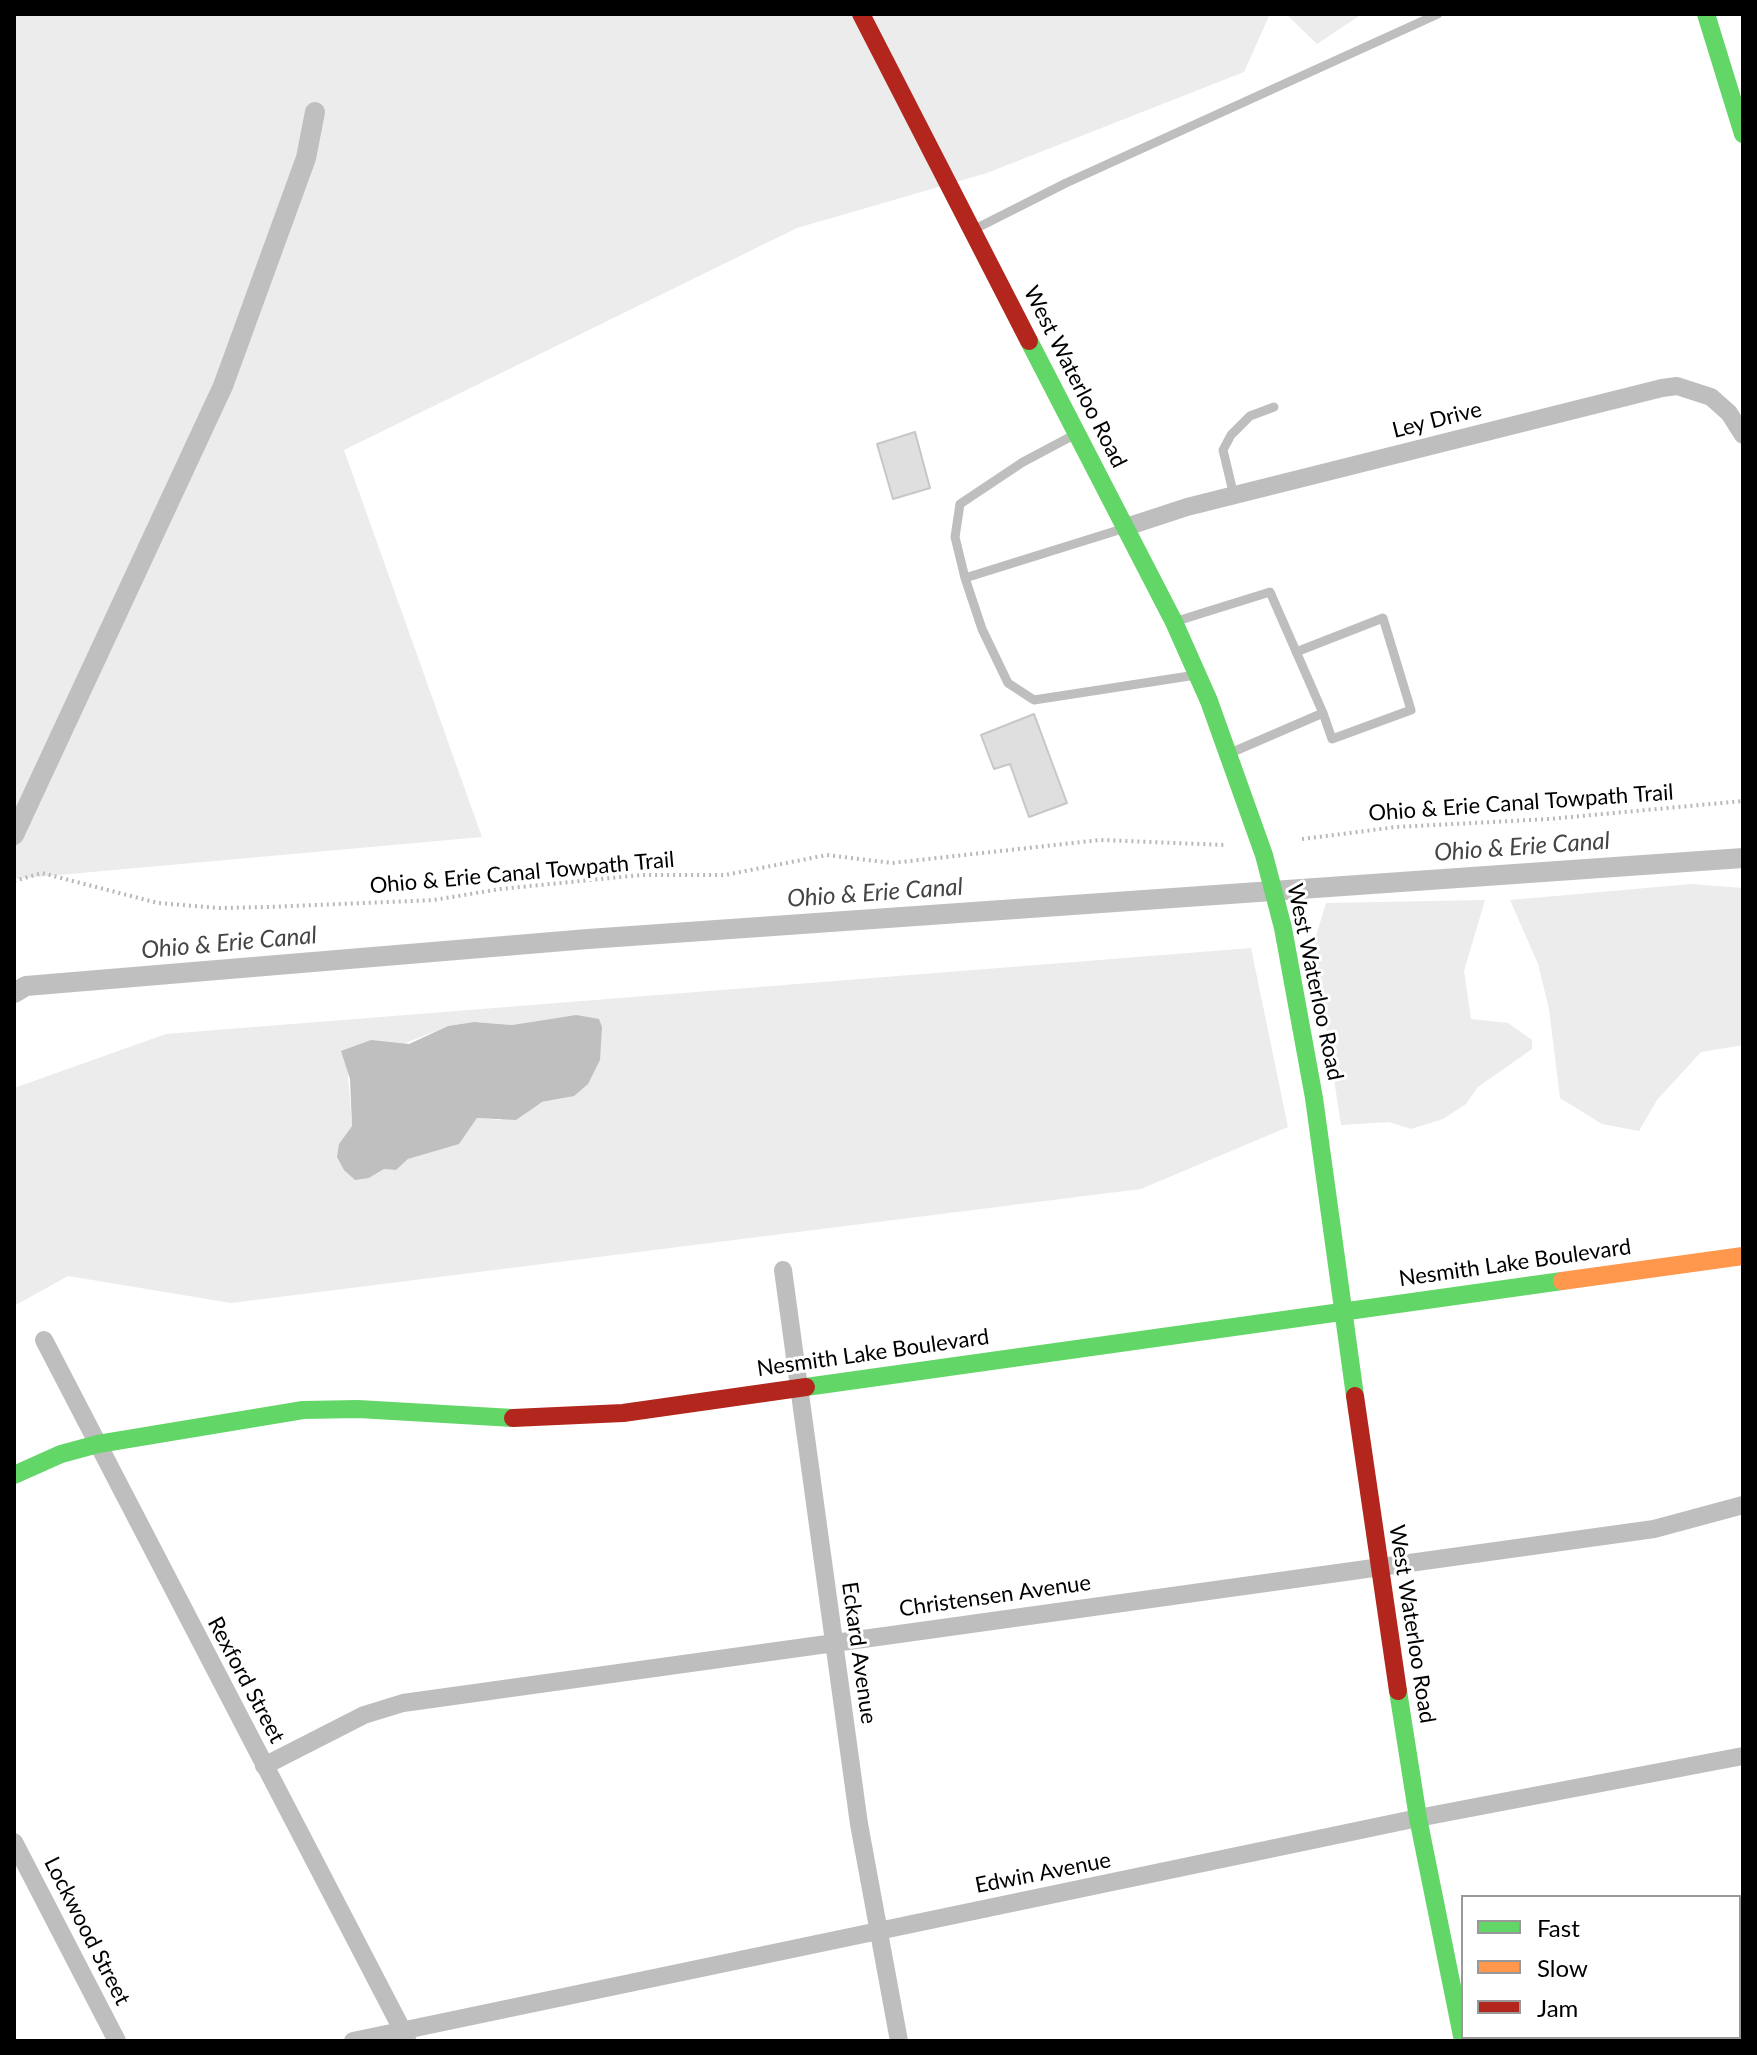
<!DOCTYPE html>
<style>
body{margin:0}
#map{position:relative;width:1757px;height:2055px;overflow:hidden;background:#fff;font-family:Lato,sans-serif}
canvas{display:block}
.frame{position:absolute;inset:0;border:16px solid #000;pointer-events:none}
.legend{position:absolute;left:1461px;top:1895px;width:280px;height:144px;box-sizing:border-box;background:#fff;border:2px solid #999;margin:0;padding:10px 14px;list-style:none;font-size:24px;color:#000}
.legend li{display:flex;align-items:center;gap:16px;height:40px}
.legend b{width:40px;border:2px solid #999}
</style>
<div id="map">
<canvas width="1757" height="2055"></canvas>
<div class="frame"></div>
<ul class="legend">
<li><b style="height:10px;background:#63d668"></b>Fast</li>
<li><b style="height:10px;background:#ff974d"></b>Slow</li>
<li><b style="height:10px;background:#b3261e"></b>Jam</li>
</ul>
</div>
<script>
const ctx = document.querySelector('canvas').getContext('2d');
ctx.lineJoin = 'round';
function paint(path, color) { ctx.fillStyle = color; ctx.fill(path, 'evenodd'); }
const poly = rows => new Path2D(rows.map(r => 'M' + r).join(''));
function stroke(path, color, width, dash) { ctx.strokeStyle = color; ctx.lineWidth = width; ctx.lineCap = dash ? 'butt' : 'round'; ctx.setLineDash(dash || []); ctx.stroke(path); }
function write(font, color, halo, rows, align = 'center') {
  ctx.font = font + ' Lato,sans-serif'; ctx.lineWidth = 6; ctx.setLineDash([]); ctx.textBaseline = 'middle'; ctx.strokeStyle = halo; ctx.fillStyle = color; for (const [text, x, y, turn = 0] of rows) {
    ctx.save(); ctx.translate(x, y); ctx.rotate((+turn || 0) * Math.PI / 180); ctx.textAlign = isNaN(turn) ? turn : align; if (halo) ctx.strokeText(text, 0, 0); ctx.fillText(text, 0, 0); ctx.restore();
  }
}
paint(poly([
 [14,14,1270,14,1244,72,987,173,797,228,344,450,482,837,14,879],
 [1286,14,1362,14,1317,44],
 [1691,884,1743,888,1743,1045,1701,1052,1657,1100,1639,1131,1602,1124,1560,1098,1549,1009,1538,964,1510,900],
 [1485,900,1464,971,1471,1019,1508,1023,1532,1040,1532,1049,1478,1087,1466,1104,1443,1119,1411,1129,1389,1122,1341,1125,1326,1027,1310,956,1326,903],
 [1251,948,1288,1127,1141,1189,231,1303,68,1276,14,1306,14,1088,166,1034],
 [576,1015,561,1099,542,1102,501,1120,477,1118,459,1143,408,1159,396,1170,384,1169,369,1178,339,1144,352,1126,347,1062,371,1041,401,1045,448,1026,474,1022,512,1025]
]), '#ececec');
paint(poly([
 [576,1015,599,1019,602,1027,600,1060,588,1084,574,1096,542,1102,516,1120,477,1118,459,1144,408,1159,396,1170,384,1169,369,1178,355,1180,344,1170,337,1157,339,1144,352,1126,350,1079,341,1051,371,1040,409,1044,448,1026,474,1022,512,1025]
]), '#bfbfbf');
stroke(poly([
 [14,835,223,386,306,158,315,112],
 [14,993,26,986,588,939,1743,858]
]), '#bfbfbf', 20);
const building = poly([
 [915,432,930,488,893,499,877,444,915,432],
 [1034,714,1067,803,1029,817,1010,764,994,769,981,735,1034,714]
]);
paint(building, '#dfdfdf');
stroke(building, '#c7c7c7', 2);
stroke(poly([
 [1302,839,1396,827,1549,819,1743,801],
 [14,881,42,873,158,903,219,908,267,907,434,900,500,889,641,875,725,875,827,855,892,863,1100,840,1226,845]
]), '#b9b9b9', 4, [2, 4]);
stroke(poly([
 [975,229,1066,183,1438,14],
 [1074,435,1023,462,960,504,955,537,965,578,982,629,1008,683,1034,700,1196,675],
 [1234,496,1223,450,1231,435,1250,416,1274,407],
 [965,578,1122,529],
 [1177,621,1270,592,1323,713,1228,754],
 [1296,652,1383,618,1411,710,1332,739,1323,713]
]), '#bebebe', 9);
stroke(poly([
 [1126,527,1187,507,1662,388,1677,386,1711,397,1729,413,1743,435],
 [783,1270,859,1824,899,2041],
 [44,1340,407,2039],
 [264,1766,364,1715,403,1703,1654,1529,1743,1505],
 [14,1842,117,2041],
 [1739,2014,1743,2013],
 [353,2041,1418,1818,1743,1756],
 [1614,2041,1633,2037]
]), '#bebebe', 18);
stroke(poly([
 [1706,14,1743,134],
 [1029,341,1174,622,1209,701,1264,855,1283,928,1314,1098,1355,1396],
 [806,1387,1562,1281],
 [14,1475,61,1454,98,1444,303,1410,358,1409,513,1418],
 [1398,1691,1418,1818,1463,2041]
]), '#63d668', 18);
stroke(poly([
 [1562,1281,1743,1256]
]), '#ff974d', 18);
stroke(poly([
 [861,14,1029,341],
 [1355,1396,1398,1691],
 [513,1418,623,1413,806,1387]
]), '#b3261e', 18);
write('22px', '#000', '#fff', [
 ["West Waterloo Road",1075,377,63],
 ["Ley Drive",1437,420,-14],
 ["Ohio & Erie Canal Towpath Trail",1521,803,-4],
 ["Ohio & Erie Canal Towpath Trail",522,873,-5],
 ["West Waterloo Road",1315,982,78],
 ["Nesmith Lake Boulevard",1515,1263,-8],
 ["Nesmith Lake Boulevard",873,1353,-8],
 ["Christensen Avenue",995,1596,-8],
 ["West Waterloo Road",1412,1624,81],
 ["Eckard Avenue",859,1653,82],
 ["Rexford Street",246,1680,62],
 ["Edwin Avenue",1043,1873,-11],
 ["Lockwood Street",87,1931,63]
]);
write('italic 24px', '#444', '#fff', [
 ["Ohio & Erie Canal",1522,847,-4],
 ["Ohio & Erie Canal",875,893,-4],
 ["Ohio & Erie Canal",229,943,-5]
]);
</script>
